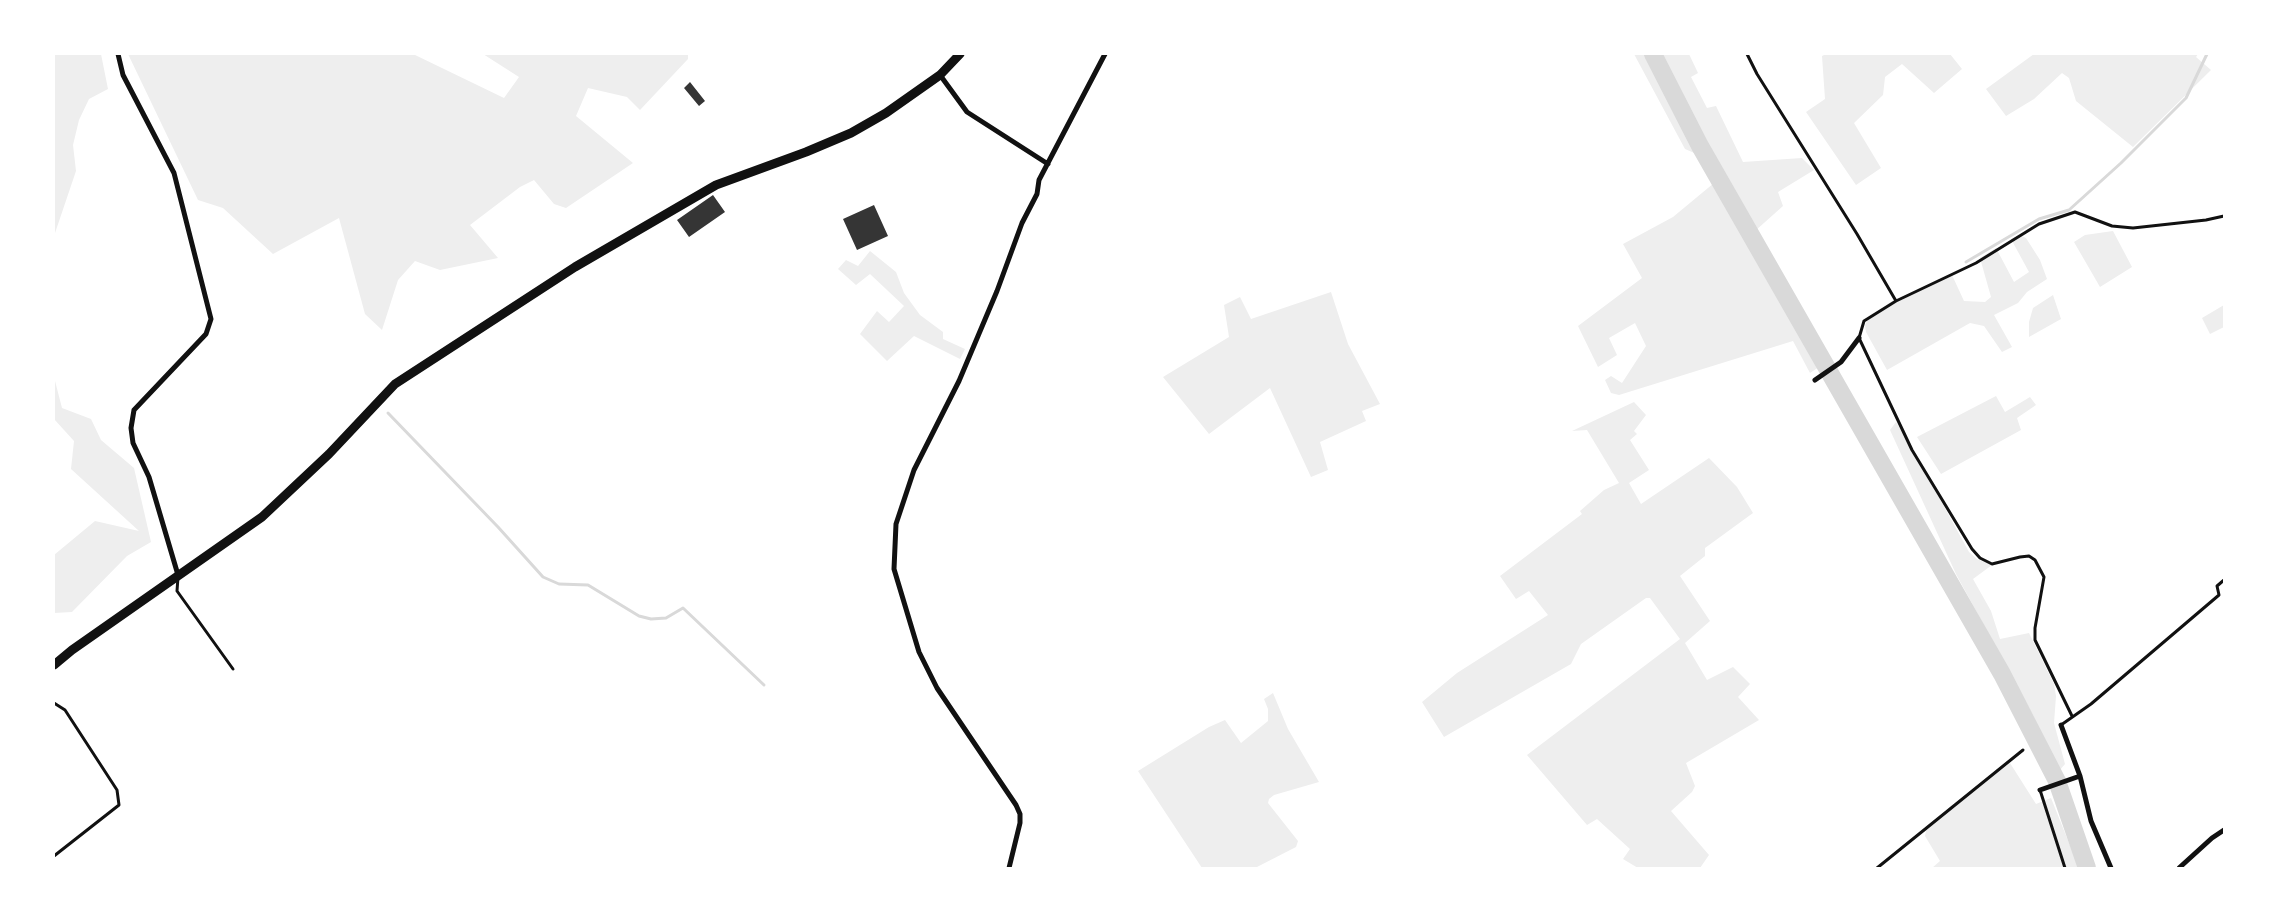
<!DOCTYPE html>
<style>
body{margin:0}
#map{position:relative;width:2278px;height:922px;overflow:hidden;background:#fff;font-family:Poppins,sans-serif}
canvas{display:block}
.frame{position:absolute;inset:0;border:55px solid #fff;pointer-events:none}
</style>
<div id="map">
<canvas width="2278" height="922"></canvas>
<div class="frame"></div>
</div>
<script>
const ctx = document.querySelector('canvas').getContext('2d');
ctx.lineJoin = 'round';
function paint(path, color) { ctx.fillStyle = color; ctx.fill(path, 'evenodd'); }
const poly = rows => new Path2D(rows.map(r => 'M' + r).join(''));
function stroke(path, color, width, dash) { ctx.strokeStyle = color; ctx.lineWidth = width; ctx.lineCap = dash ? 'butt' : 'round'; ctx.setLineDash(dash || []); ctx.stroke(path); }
paint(poly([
 [54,54,101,54,108,89,89,99,79,120,73,145,76,171,54,236],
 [128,54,413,54,504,98,519,77,483,54,688,54,688,59,640,110,627,97,588,88,576,116,633,163,566,208,554,204,534,180,520,187,470,225,498,258,440,270,415,261,398,280,382,330,365,314,339,218,273,254,223,208,198,200],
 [1634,54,1689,54,1698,73,1691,77,1707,108,1716,106,1743,162,1802,158,1814,170,1778,192,1783,206,1755,231,1822,365,1810,373,1793,341,1619,395,1611,393,1605,380,1611,376,1622,383,1646,346,1635,323,1609,338,1617,355,1598,367,1578,326,1642,278,1623,244,1673,217,1714,183,1699,155,1685,149],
 [1826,54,1950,54,1962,69,1934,93,1902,64,1885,77,1883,95,1854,123,1881,168,1856,185,1806,112,1825,99,1822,56],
 [2034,54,2198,54,2196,57,2211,70,2133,147,2076,101,2069,78,2062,73,2034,99,2006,116,1986,89],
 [2113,231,2132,267,2100,287,2074,242,2085,235],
 [2019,235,2026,238,2040,260,2047,279,2027,292,2018,303,1994,315,2012,347,2002,352,1984,326,1970,323,1887,370,1866,332,1865,325,1869,318,1892,301,1952,275,1964,301,1985,302,1991,297,1980,258,1996,248,2014,282,2029,272,2011,239],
 [870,251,896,272,904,293,920,315,943,332,943,339,965,349,960,359,914,336,887,361,860,334,877,311,889,322,904,306,870,274,856,285,838,269,846,260,858,266],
 [1331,292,1348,344,1380,404,1362,411,1366,421,1320,442,1328,470,1311,477,1270,388,1209,434,1163,377,1229,337,1224,305,1240,297,1251,319],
 [2053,295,2061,319,2029,337,2029,322,2033,308],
 [2224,305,2224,327,2210,334,2202,318],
 [54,377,62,408,91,419,101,440,134,468,151,542,127,556,72,612,54,613,54,555,95,521,139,531,71,469,74,441,54,419],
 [1996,396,2005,412,2030,397,2036,405,2017,418,2021,430,1941,474,1917,437],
 [1634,402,1646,415,1634,431,1637,434,1630,440,1649,470,1629,483,1641,504,1709,458,1737,487,1753,513,1705,548,1705,556,1680,576,1710,621,1685,643,1707,680,1733,667,1750,684,1738,697,1759,720,1686,763,1695,786,1692,792,1671,811,1709,855,1700,868,1638,868,1623,859,1630,849,1597,819,1587,825,1527,755,1680,639,1650,598,1646,598,1581,644,1571,664,1444,737,1422,702,1457,673,1548,615,1529,591,1516,599,1500,576,1582,514,1580,511,1604,490,1619,483,1587,430,1572,431],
 [1896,422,1908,441,1969,552,1977,559,1992,565,1973,579,1991,611,2000,639,2029,633,2054,684,2056,696,2054,723,2065,764,2059,771,2033,715,1956,574,1890,430],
 [1273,693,1288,729,1319,782,1274,795,1269,799,1268,803,1298,841,1296,847,1255,868,1202,868,1138,771,1209,727,1225,720,1241,743,1268,721,1268,709,1264,699],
 [2010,763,2036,804,2051,798,2079,868,1932,868,1940,861,1925,836,1927,826]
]), '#eee');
stroke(poly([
 [1966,262,2039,219,2069,210,2121,163,2186,98,2207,54],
 [388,413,498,527,543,577,559,584,588,585,639,616,651,619,666,618,683,608,764,685]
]), '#d9d9d9', 3);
stroke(poly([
 [1653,54,1700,146,2002,674,2057,781,2087,868]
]), '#d9d9d9', 18);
paint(poly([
 [690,82,705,101,699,106,684,88],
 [713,195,725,212,689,237,677,220],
 [874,205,888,236,857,250,843,219]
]), '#353535');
stroke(poly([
 [1747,54,1757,74,1857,234,1896,301],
 [178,577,177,591,233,669],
 [54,703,65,710,117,790,119,805,54,856],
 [2072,716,2035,640,2035,628,2044,577,2035,560,2029,556,2020,557,1992,564,1980,558,1972,549,1912,450,1859,338,1864,321,1896,301,1976,263,2039,224,2075,212,2112,226,2133,228,2206,220,2224,216],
 [2061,725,2091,704,2219,595,2217,586,2224,580],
 [2040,790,2065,868],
 [1877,868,2023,750]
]), '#111', 3);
stroke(poly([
 [118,54,123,75,174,173,211,319,206,334,134,410,131,428,133,443,149,477,178,575],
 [940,75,967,112,1048,164],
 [1815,380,1841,362,1859,338],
 [2061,725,2080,776,2091,821,2111,868],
 [2040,790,2080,776],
 [1009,868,1020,823,1020,814,1016,805,937,688,919,652,894,569,896,524,914,470,959,381,997,291,1022,223,1037,194,1039,180,1105,54],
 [2179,868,2212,838,2224,830]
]), '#111', 5);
stroke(poly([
 [54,665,72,650,262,517,329,454,395,384,575,267,716,185,806,152,851,133,886,113,940,75,960,54]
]), '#111', 9);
</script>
